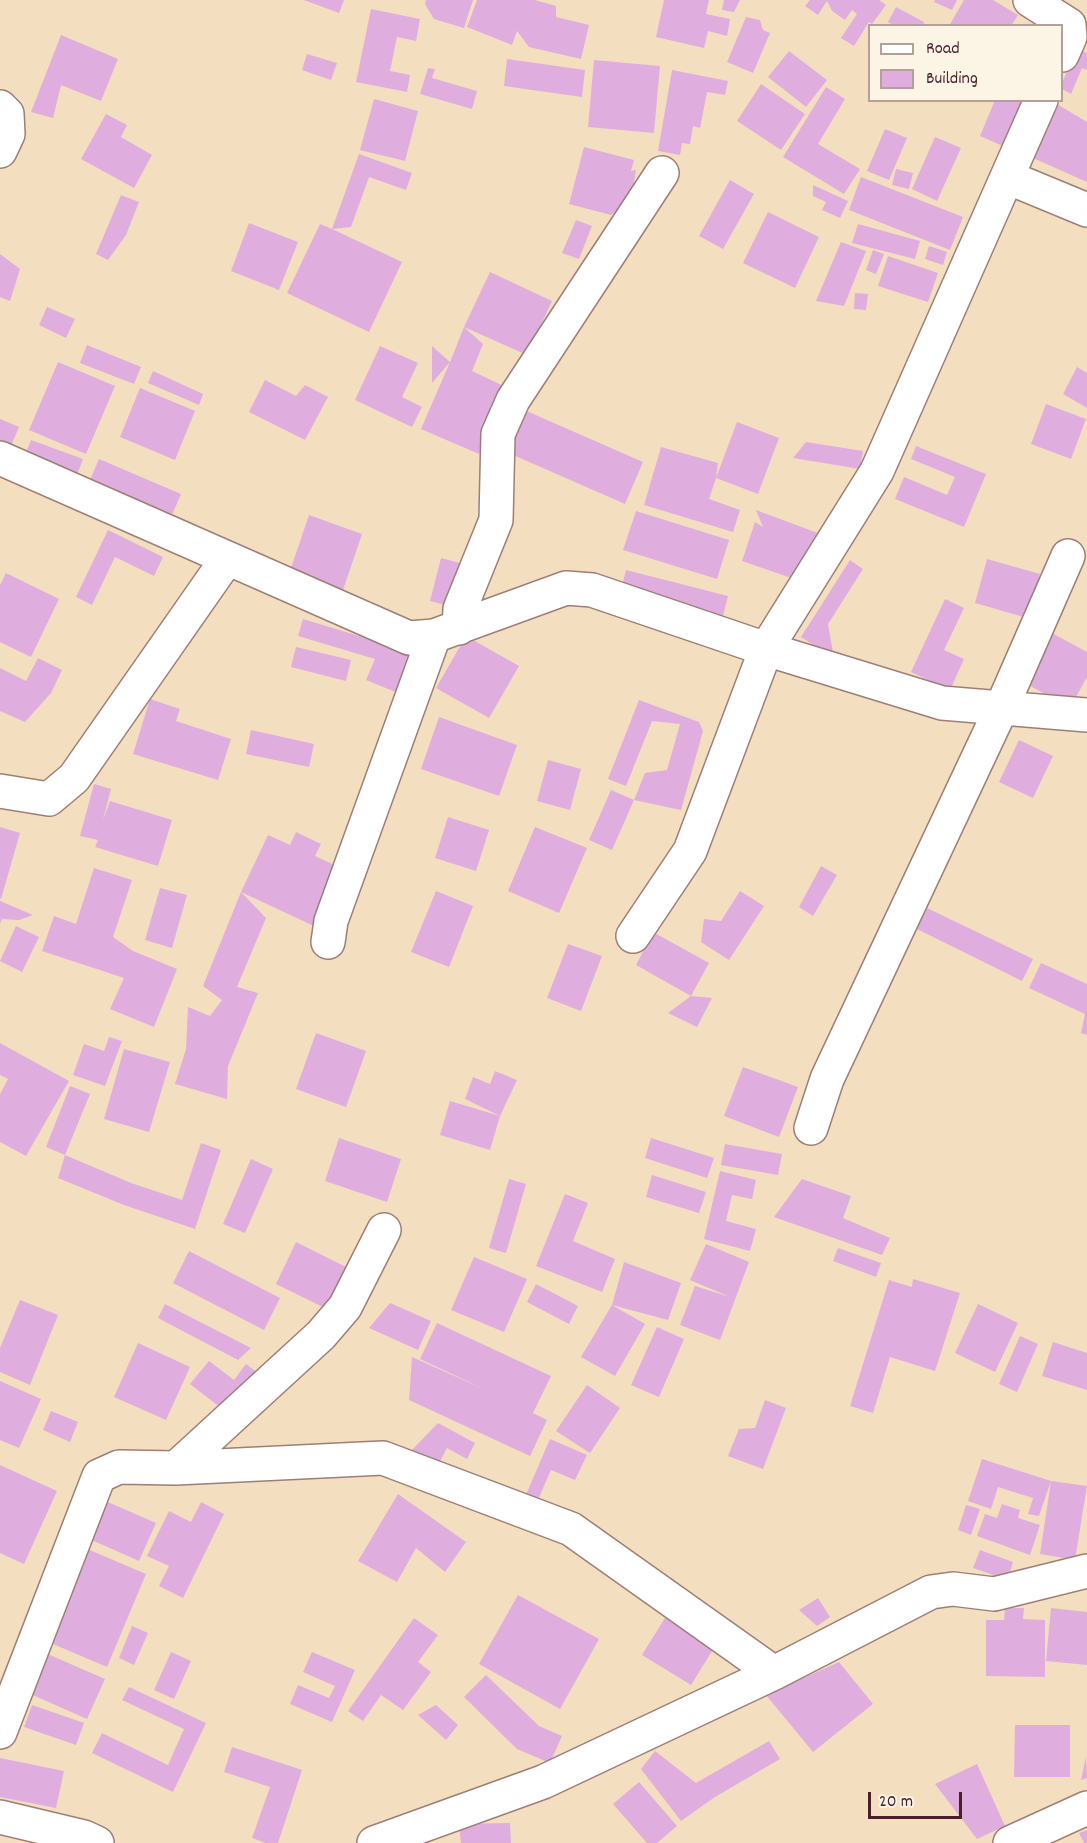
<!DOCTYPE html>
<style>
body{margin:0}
#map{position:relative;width:1087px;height:1843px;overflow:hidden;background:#f4dec0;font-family:Dekko,sans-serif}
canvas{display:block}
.legend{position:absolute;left:868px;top:24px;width:195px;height:78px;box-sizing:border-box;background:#fcf5e5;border:2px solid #b59f9b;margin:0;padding:8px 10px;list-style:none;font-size:18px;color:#4a1f2b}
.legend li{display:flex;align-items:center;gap:12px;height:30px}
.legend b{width:30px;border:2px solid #b59f9b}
.scale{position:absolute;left:868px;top:1792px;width:94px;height:27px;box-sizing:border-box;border:3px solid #4a1f2b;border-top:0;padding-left:8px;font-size:18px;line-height:21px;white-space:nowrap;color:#4a1f2b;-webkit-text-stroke:4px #fcf5e5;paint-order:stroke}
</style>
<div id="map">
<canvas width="1087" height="1843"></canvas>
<ul class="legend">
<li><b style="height:8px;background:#fff"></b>Road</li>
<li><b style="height:16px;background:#dfaedf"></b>Building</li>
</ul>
<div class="scale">20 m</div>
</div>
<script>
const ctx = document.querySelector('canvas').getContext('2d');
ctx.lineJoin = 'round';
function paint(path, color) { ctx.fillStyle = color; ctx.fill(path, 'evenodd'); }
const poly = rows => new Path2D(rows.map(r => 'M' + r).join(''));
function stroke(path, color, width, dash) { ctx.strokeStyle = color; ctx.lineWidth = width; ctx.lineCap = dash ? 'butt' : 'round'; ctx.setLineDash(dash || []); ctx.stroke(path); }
paint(poly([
 [304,0,344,0,339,13],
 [426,0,473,0,464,28,434,19,425,4],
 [477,0,535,0,556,6,556,17,589,25,581,59,529,47,517,31,512,45,467,27],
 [664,0,709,0,706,14,730,19,727,36,708,31,704,48,656,37],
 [724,0,740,0,734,12,722,10],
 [810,0,879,0,886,5,872,24,869,22,854,46,841,38,857,14,852,10,845,20,832,11,827,1,818,15,805,6],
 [935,0,957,0,952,10,934,2],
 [964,0,993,0,1018,15,1011,26,949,26],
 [896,7,924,22,923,26,895,26,888,22],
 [371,9,420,19,416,41,397,37,390,71,410,75,407,92,356,82],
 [746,17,760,20,763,30,770,33,753,73,727,62],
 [61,35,118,59,101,101,61,85,53,118,31,112],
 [1077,48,1087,53,1087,70,1082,68,1071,94,1062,89,1062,83],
 [789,51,827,80,806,107,768,77],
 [307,54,337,63,331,80,302,70],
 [507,59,585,70,582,97,504,86],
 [594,60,660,66,654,133,588,127],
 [428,68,435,69,432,78,477,91,472,109,420,94],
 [672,70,728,81,725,95,707,92,700,128,693,126,690,144,682,143,680,155,658,151],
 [761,84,805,114,781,150,737,121],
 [826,87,845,99,818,144,860,169,844,194,783,157],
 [374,99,418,111,405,161,360,150],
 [995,100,1022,100,1003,146,980,136],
 [1050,100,1087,122,1087,182,1024,154],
 [106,114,127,125,121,137,152,155,134,188,81,159],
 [885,129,907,138,889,180,867,171],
 [935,137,961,148,937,201,912,189],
 [584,147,634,160,631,171,636,170,631,201,611,215,569,204],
 [359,154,412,173,406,190,369,177,351,227,332,229,402,262,369,332,287,293,320,224,332,229],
 [896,169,913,173,909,189,892,185],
 [861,177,963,217,950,250,849,210],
 [730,180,754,194,723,249,699,236],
 [813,185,848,201,840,218,822,210,826,202,813,196],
 [121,195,139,202,126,235,108,260,96,254],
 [768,212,819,237,795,288,743,263],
 [576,220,592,226,579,259,562,253],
 [249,223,298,242,279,290,231,271],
 [858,224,920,241,915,259,852,243],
 [841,242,866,251,844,306,816,301],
 [929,246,947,252,943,265,925,259],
 [873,250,884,254,876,274,866,270],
 [0,254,20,269,10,301,0,297],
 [888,256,938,273,928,302,878,286],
 [490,272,552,301,527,355,464,327],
 [855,293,868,294,866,310,854,309],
 [47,307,75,319,66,338,39,325],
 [464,327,483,344,472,371,508,388,479,454,421,429,450,362,432,383,432,346,450,362],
 [87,345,141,367,134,384,80,363],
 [380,346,418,363,402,397,422,407,412,427,355,400],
 [58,362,115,386,86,454,29,430],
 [1077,367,1087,373,1087,408,1063,394],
 [153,371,203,394,199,405,148,383],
 [265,380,296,396,305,385,328,397,305,440,249,412],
 [140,388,195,411,175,460,120,437],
 [1046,404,1086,419,1071,459,1031,444],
 [522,409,643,462,625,504,504,451],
 [0,419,19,427,11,446,0,441],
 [737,422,779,438,758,494,716,478,709,499,740,510,733,532,644,505,661,447,718,463,716,478],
 [31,440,83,459,77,475,25,455],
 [806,442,863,451,860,469,793,458],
 [916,446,986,474,964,527,895,499,904,477,947,495,955,477,911,459],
 [99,459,181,494,172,515,90,480],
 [756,510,823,535,800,581,742,561,755,522,763,527],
 [636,511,729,540,717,579,623,550],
 [309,515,362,534,343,590,290,571],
 [108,530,163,557,154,576,115,557,92,605,76,597],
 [441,558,471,566,460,609,430,601],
 [987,559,1040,574,1027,618,975,603],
 [850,560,863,569,828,624,834,658,801,637],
 [626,570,728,596,722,620,620,594],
 [6,573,59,599,31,657,0,642,0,585],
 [945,599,964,608,944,650,964,659,950,690,911,672],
 [303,619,382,643,414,656,398,693,366,680,375,659,298,636],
 [1050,632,1087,652,1087,677,1070,708,1023,682],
 [466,636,519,666,489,718,436,688],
 [296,647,351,660,346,681,291,667],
 [38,658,62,670,51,693,25,722,0,711,0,668,26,681],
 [150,699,180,709,176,721,231,739,218,780,133,754],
 [639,700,699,722,703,731,681,810,634,800,645,773,667,770,680,724,652,721,626,786,608,779],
 [439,717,517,745,499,796,421,769],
 [251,730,314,744,309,767,246,754],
 [1019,740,1053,756,1033,798,999,782],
 [548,760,581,769,570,810,537,801],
 [94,784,111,789,103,820,110,801,172,820,158,866,95,847,98,840,80,836],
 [611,790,634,800,612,850,589,840],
 [448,817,489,830,476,871,435,858],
 [0,827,20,833,1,899,0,898],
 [535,827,587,848,559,913,508,891],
 [296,832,321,844,315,856,343,869,316,927,241,892,268,835,290,845],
 [821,866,837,875,813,916,799,907],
 [94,868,132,880,113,937,133,951,177,969,154,1027,110,1009,124,978,42,951,54,916,76,924],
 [160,888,187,895,172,948,145,940],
 [436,891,473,906,449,967,411,952],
 [740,891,764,906,729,960,701,942,704,919,721,921],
 [241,892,266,918,237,987,258,993,228,1066,227,1099,175,1084,186,1049,188,1007,210,1016,222,1000,203,986],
 [0,901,33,915,19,920,2,919,0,924],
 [927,908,1033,959,1022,981,917,929],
 [16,926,39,937,22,972,0,961],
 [653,932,709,963,691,996,712,998,697,1027,668,1013,691,996,636,965],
 [568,944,602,956,581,1011,547,998],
 [1041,963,1087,984,1087,1035,1081,1033,1085,1014,1029,988],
 [316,1033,366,1051,346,1107,296,1089],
 [109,1037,122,1041,105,1086,73,1075,84,1044,104,1051],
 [0,1043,69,1081,26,1156,0,1142,0,1094,8,1079,0,1075],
 [124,1049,170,1062,149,1132,104,1119],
 [743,1067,798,1087,779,1137,724,1116],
 [495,1071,517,1080,500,1116,465,1099,473,1077,490,1084],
 [70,1086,90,1094,65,1155,46,1147],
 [450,1101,500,1116,490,1150,440,1135],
 [339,1138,401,1159,387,1202,325,1181],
 [651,1138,714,1158,707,1178,645,1158],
 [201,1143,221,1150,195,1229,124,1205,58,1178,65,1155,131,1183,182,1200],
 [725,1144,782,1154,778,1175,721,1165],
 [251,1159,273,1169,245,1233,223,1224],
 [720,1171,756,1180,752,1199,732,1195,726,1221,756,1229,750,1251,704,1239],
 [652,1175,706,1192,699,1213,646,1197],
 [509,1179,526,1184,506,1253,489,1248],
 [802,1179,851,1196,843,1218,890,1238,882,1255,774,1217],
 [565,1194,588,1203,573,1241,615,1259,602,1292,536,1266],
 [296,1242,350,1269,329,1310,276,1284],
 [706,1244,749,1262,720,1340,680,1325,695,1286,730,1297,690,1280],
 [838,1248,881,1263,876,1277,833,1261],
 [189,1251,280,1298,264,1330,173,1283],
 [474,1257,527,1279,504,1332,451,1310],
 [624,1262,681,1283,668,1320,612,1305],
 [913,1279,960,1293,935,1371,890,1357,873,1413,850,1406,889,1280,912,1287],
 [536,1284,578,1306,569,1324,527,1302],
 [20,1300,58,1315,30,1385,0,1372,0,1348],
 [390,1303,431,1321,418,1350,369,1328],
 [165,1304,251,1348,238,1360,158,1318],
 [978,1304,1018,1323,995,1372,955,1353],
 [612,1305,645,1324,615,1376,581,1357],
 [437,1323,551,1376,533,1413,547,1420,530,1456,409,1400,412,1357,486,1390,420,1359],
 [657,1327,684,1339,659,1397,631,1385],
 [1020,1336,1038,1344,1017,1392,999,1384],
 [1053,1342,1087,1353,1087,1390,1042,1376],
 [138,1343,190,1367,166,1420,114,1397],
 [209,1361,234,1380,246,1364,261,1375,230,1415,190,1384],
 [0,1381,41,1399,19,1448,0,1440],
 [587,1385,620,1408,590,1453,556,1431],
 [765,1400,786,1408,763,1469,728,1456,739,1429,755,1428],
 [51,1411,78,1422,70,1442,43,1430],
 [438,1423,475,1443,467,1459,447,1448,437,1467,410,1452],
 [550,1439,587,1455,575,1480,551,1470,537,1502,525,1497],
 [982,1459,1051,1481,1039,1516,1028,1514,1033,1498,998,1487,991,1509,968,1501],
 [0,1465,57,1491,24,1564,0,1553],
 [1051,1481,1087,1486,1075,1560,1040,1554],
 [398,1494,466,1542,445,1572,416,1548,397,1582,358,1561],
 [101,1499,156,1523,139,1561,85,1537],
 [201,1502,224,1514,183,1598,159,1586,169,1566,147,1556,169,1511,191,1522],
 [1002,1504,1020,1510,1018,1518,1040,1525,1030,1555,977,1536,985,1514,997,1518],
 [966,1505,980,1509,971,1535,958,1530],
 [85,1548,146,1574,107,1667,46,1641],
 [980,1550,1013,1562,1008,1580,973,1568],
 [518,1595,599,1639,560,1709,479,1664],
 [818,1598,830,1617,817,1626,799,1610],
 [1005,1608,1024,1608,1023,1619,1045,1620,1045,1677,986,1676,986,1620,1004,1620],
 [1051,1608,1087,1612,1087,1665,1046,1661],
 [668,1613,717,1643,691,1685,642,1655],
 [414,1618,438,1635,418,1662,431,1672,403,1710,381,1695,363,1721,348,1711],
 [132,1626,148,1633,134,1665,119,1658],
 [43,1652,105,1679,87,1719,26,1692],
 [171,1652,191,1661,174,1699,154,1690],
 [312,1652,355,1670,332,1722,290,1704,298,1685,329,1698,335,1686,303,1672],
 [839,1662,873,1704,813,1752,766,1695],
 [486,1675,539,1726,562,1736,550,1763,517,1749,464,1697],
 [129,1687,206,1723,173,1792,92,1753,102,1733,168,1765,184,1729,122,1700],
 [32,1705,84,1723,76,1745,24,1727],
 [436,1705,458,1725,446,1740,418,1715],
 [1015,1725,1070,1725,1070,1777,1014,1777],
 [769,1741,780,1759,715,1797,681,1821,641,1769,655,1751,696,1783],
 [232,1747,302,1770,278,1843,266,1843,252,1838,270,1787,224,1772],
 [1086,1757,1087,1778,1081,1780],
 [0,1758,64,1771,56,1808,0,1797],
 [977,1764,1005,1826,977,1839,935,1784],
 [639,1782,677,1826,657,1843,647,1843,613,1804],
 [510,1823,511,1843,461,1843,459,1824],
 [1087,1830,1087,1843,1084,1843,1079,1833]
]), '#dfaedf');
const minor = poly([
 [1030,0,1069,25,1070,37,1062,55],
 [0,107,7,114,8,134,0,151],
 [1007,177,1087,210],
 [0,458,409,638,434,636,566,588,592,590,766,649,942,703,1087,715],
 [459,628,460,609,496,520,498,434,513,400,662,173],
 [0,791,49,799,74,778,227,559],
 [633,936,690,851,766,649,877,471,1041,100],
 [328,942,331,921,434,636],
 [811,1128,827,1079,1001,709,1068,556],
 [176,1468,321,1335,345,1307,384,1230],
 [0,1732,99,1476,119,1467,176,1468,383,1458,571,1529,774,1673],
 [0,1817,84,1837,97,1843],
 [374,1843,543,1782,774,1673,931,1592,953,1589,994,1594,1087,1571],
 [1010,1843,1087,1808]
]);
stroke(minor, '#9f7e76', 36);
stroke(minor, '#fff', 33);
</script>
